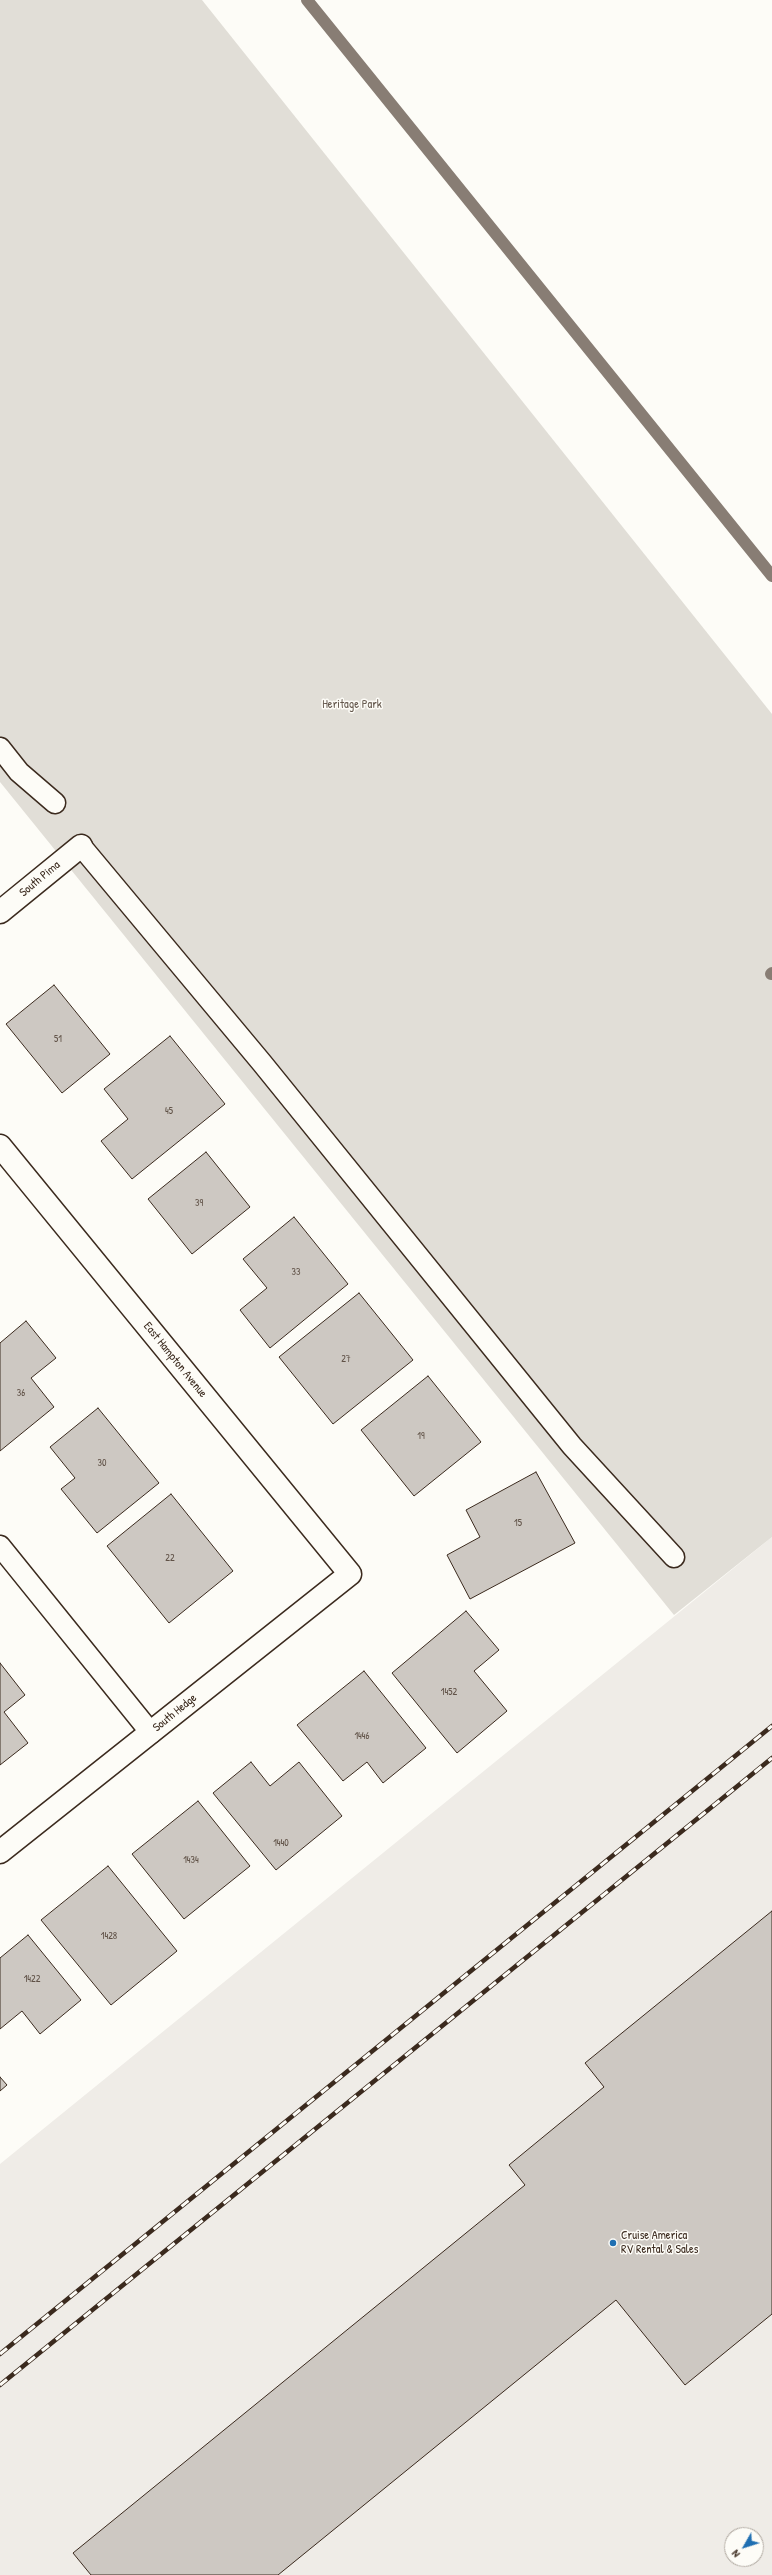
<!DOCTYPE html>
<style>
body{margin:0}
#map{position:relative;width:772px;height:2575px;overflow:hidden;background:#fdfcf7;font-family:"Patrick Hand",sans-serif}
canvas{display:block}
.north{position:absolute;left:724px;top:2527px;width:40px;height:40px;box-sizing:border-box;background:#fdfcf7;border:1px solid #afa8a0;border-radius:50%;rotate:231deg;font-size:11px;font-weight:700;line-height:16px;text-align:center;color:#3b2a1e}
.north::after{content:'';display:block;margin:auto;width:14px;height:18px;background:#1f6fb2;clip-path:polygon(50% 0,100% 100%,50% 72%,0 100%)}
</style>
<div id="map">
<canvas width="772" height="2575"></canvas>
<div class="north">N</div>
</div>
<script>
const ctx = document.querySelector('canvas').getContext('2d');
ctx.lineJoin = 'round';
function paint(path, color) { ctx.fillStyle = color; ctx.fill(path, 'evenodd'); }
const poly = rows => new Path2D(rows.map(r => 'M' + r).join(''));
function stroke(path, color, width, dash) { ctx.strokeStyle = color; ctx.lineWidth = width; ctx.lineCap = dash ? 'butt' : 'round'; ctx.setLineDash(dash || []); ctx.stroke(path); }
function write(font, color, halo, rows, align = 'center') {
  ctx.font = font + ' "Patrick Hand",sans-serif'; ctx.lineWidth = 3; ctx.setLineDash([]); ctx.textBaseline = 'middle'; ctx.strokeStyle = halo; ctx.fillStyle = color; for (const [text, x, y, turn = 0] of rows) {
    ctx.save(); ctx.translate(x, y); ctx.rotate((+turn || 0) * Math.PI / 180); ctx.textAlign = isNaN(turn) ? turn : align; if (halo) ctx.strokeText(text, 0, 0); ctx.fillText(text, 0, 0); ctx.restore();
  }
}
paint(poly([
 [772,1537,772,2575,0,2575,0,2164],
 [732,2535,756,2535,756,2559,732,2559]
]), '#efece7');
paint(poly([
 [0,0,202,0,772,714,772,1537,674,1615,0,782]
]), '#e1ded7');
stroke(poly([
 [307,0,772,576],
 [771,974,772,973]
]), '#887d74', 12);
const building = poly([
 [54,985,110,1054,62,1093,6,1024,54,985],
 [170,1036,225,1104,132,1179,101,1141,128,1119,104,1089,170,1036],
 [206,1152,250,1207,192,1254,148,1199,206,1152],
 [294,1217,348,1284,270,1348,240,1310,267,1288,243,1259,294,1217],
 [359,1293,413,1360,333,1424,279,1357,359,1293],
 [26,1321,56,1358,31,1378,54,1407,0,1451,0,1343,26,1321],
 [428,1376,481,1442,414,1496,361,1430,428,1376],
 [98,1408,159,1483,97,1533,61,1489,75,1478,50,1447,98,1408],
 [536,1472,575,1543,470,1599,447,1555,480,1537,466,1510,536,1472],
 [171,1494,233,1571,169,1623,107,1546,171,1494],
 [466,1611,499,1650,474,1671,507,1711,457,1753,392,1673,466,1611],
 [0,1663,25,1695,4,1712,28,1743,0,1765,0,1663],
 [364,1671,426,1748,383,1783,367,1762,343,1781,297,1725,364,1671],
 [251,1762,270,1786,299,1762,342,1816,276,1870,213,1793,251,1762],
 [198,1801,250,1866,184,1919,132,1854,198,1801],
 [108,1866,177,1951,111,2005,41,1920,108,1866],
 [772,1911,772,2314,685,2385,616,2300,278,2575,91,2575,73,2553,525,2185,509,2165,604,2087,585,2063,772,1911],
 [28,1935,81,2000,40,2034,22,2011,0,2029,0,1958,28,1935],
 [0,2077,7,2085,0,2091,0,2077]
]);
paint(building, '#cdc8c2');
stroke(building, '#3b2a1e', 1);
const lane = poly([
 [0,748,19,772,55,803],
 [81,846,262,1063,572,1446,674,1557],
 [0,1546,151,1733]
]);
const street = poly([
 [0,912,81,846],
 [0,1146,350,1574,0,1852]
]);
stroke(lane, '#3b2a1e', 23);
stroke(street, '#3b2a1e', 25);
stroke(lane, '#fdfcf7', 20);
stroke(street, '#fdfcf7', 22);
const rail = poly([
 [0,2354,772,1726],
 [0,2385,772,1758]
]);
stroke(rail, '#3b2a1e', 4.5);
stroke(rail, '#fdfcf7', 3, [9]);
for (const [x, y, r, color] of [
 [613,2243,4,"#1f6fb2"]
]) { const dot = new Path2D(); dot.arc(x, y, r, 0, 2 * Math.PI); ctx.fillStyle = color; ctx.fill(dot); stroke(dot, '#fdfcf7', 1.5); }
write('10px', '#605247', null, [
 ["51",58,1039],
 ["45",169,1111],
 ["39",199,1203],
 ["33",296,1272],
 ["27",346,1359],
 ["36",21,1393],
 ["19",421,1436],
 ["30",102,1463],
 ["15",518,1523],
 ["22",170,1558],
 ["1452",449,1692],
 ["1446",362,1736],
 ["1440",281,1843],
 ["1434",191,1860],
 ["1428",109,1936],
 ["1422",32,1979]
]);
write('12px', '#64574c', '#fdfcf7', [
 ["Heritage Park",352,705]
]);
write('12px', '#3b2a1e', '#fdfcf7', [
 ["South Pima",40,879,-40],
 ["East Hampton Avenue",175,1360,51],
 ["South Hedge",175,1713,-39]
]);
write('12px', '#3b2a1e', '#fdfcf7', [
 ["Cruise America",621,2236],
 ["RV Rental & Sales",621,2250]
], 'left');
</script>
